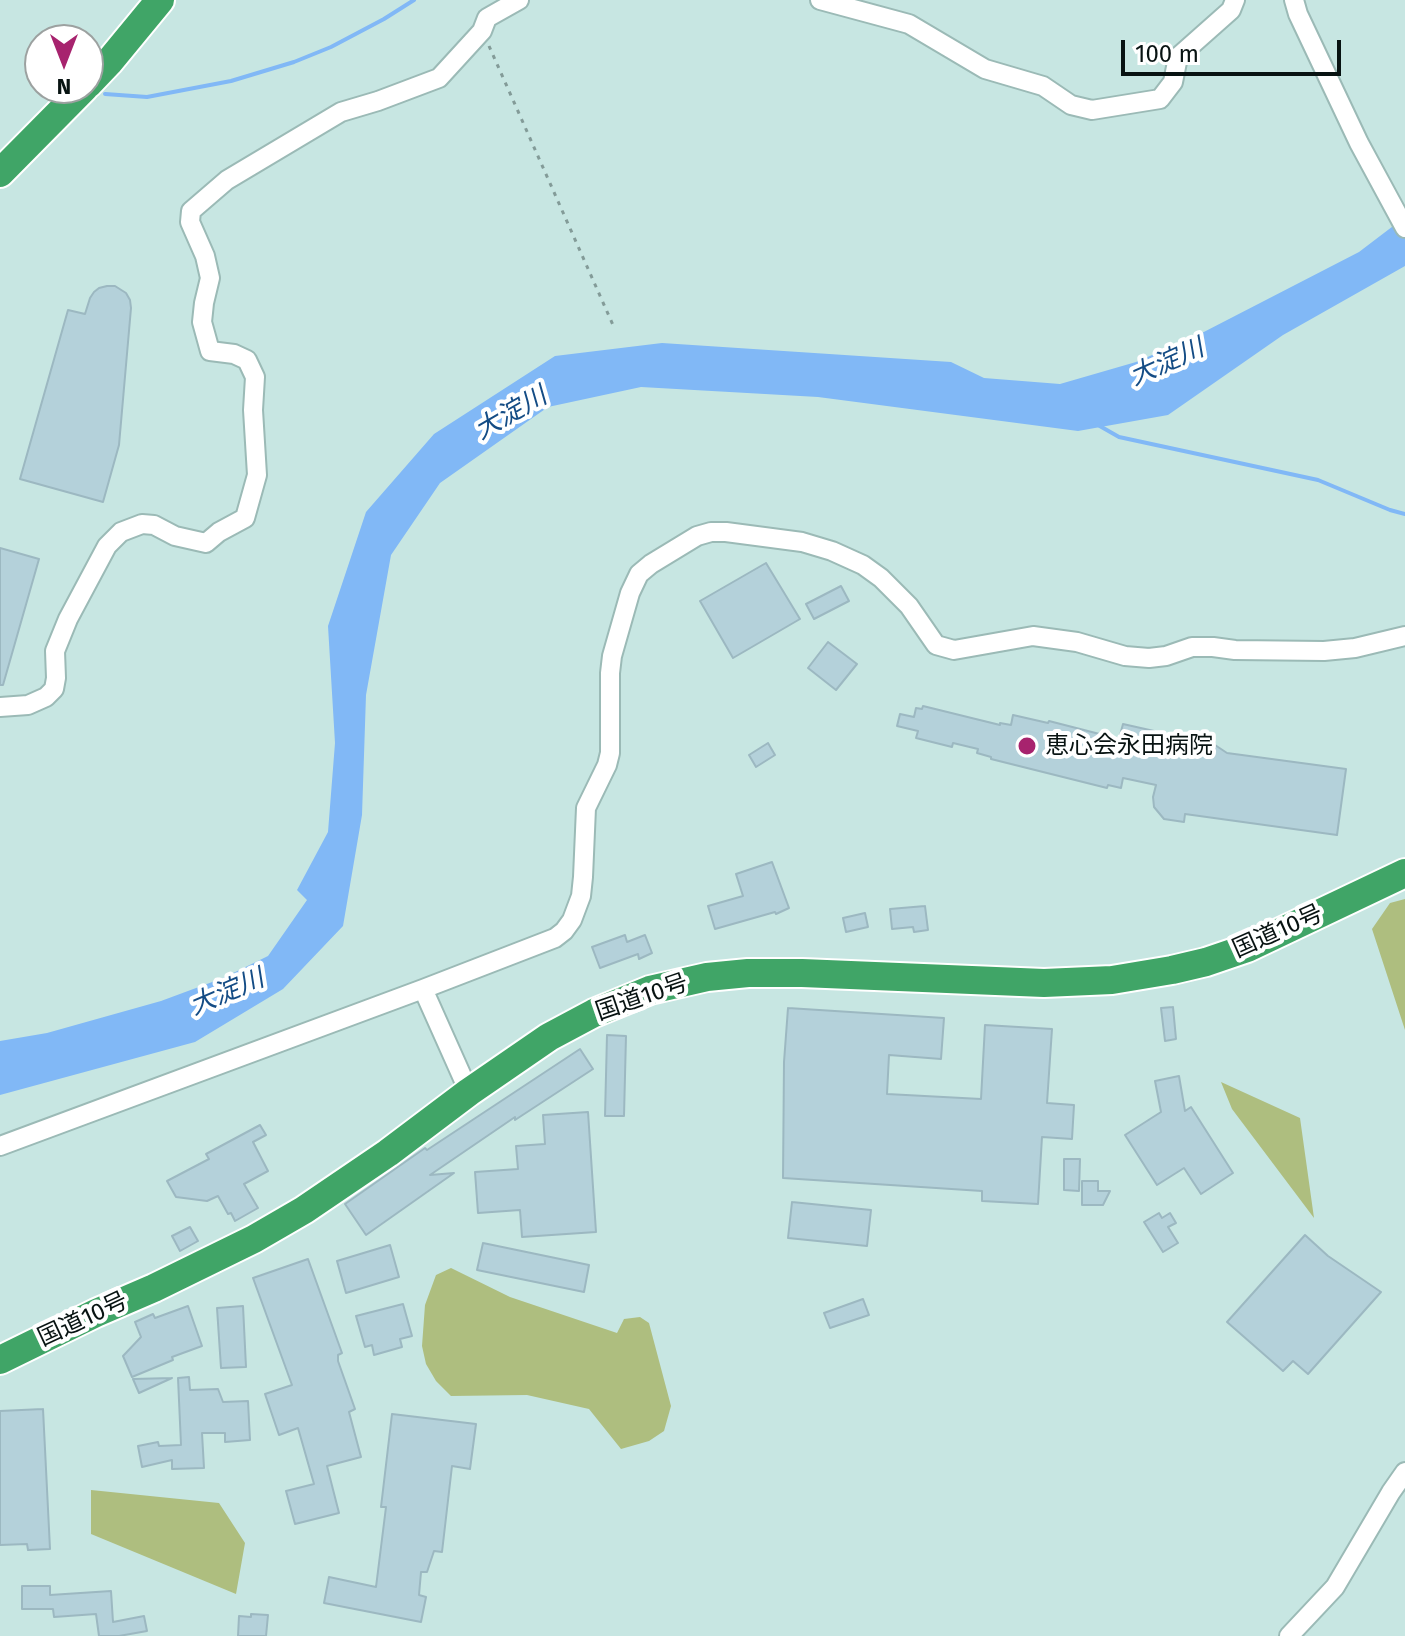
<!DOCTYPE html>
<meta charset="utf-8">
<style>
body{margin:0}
#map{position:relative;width:1405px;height:1636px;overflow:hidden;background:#c7e6e2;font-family:"Fira Sans",sans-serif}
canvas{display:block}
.north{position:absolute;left:24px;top:24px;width:80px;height:80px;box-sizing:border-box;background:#fff;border:2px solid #9ca1a0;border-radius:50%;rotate:180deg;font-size:22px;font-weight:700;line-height:32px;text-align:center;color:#081312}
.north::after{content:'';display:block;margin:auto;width:28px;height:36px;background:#a7236e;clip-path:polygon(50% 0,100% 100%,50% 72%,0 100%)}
.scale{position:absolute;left:1121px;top:40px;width:220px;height:36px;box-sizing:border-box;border:4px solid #081312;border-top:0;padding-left:10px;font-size:24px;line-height:28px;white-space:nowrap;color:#081312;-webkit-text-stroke:6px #fff;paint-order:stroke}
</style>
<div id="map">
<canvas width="1405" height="1636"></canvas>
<div class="north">N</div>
<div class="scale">100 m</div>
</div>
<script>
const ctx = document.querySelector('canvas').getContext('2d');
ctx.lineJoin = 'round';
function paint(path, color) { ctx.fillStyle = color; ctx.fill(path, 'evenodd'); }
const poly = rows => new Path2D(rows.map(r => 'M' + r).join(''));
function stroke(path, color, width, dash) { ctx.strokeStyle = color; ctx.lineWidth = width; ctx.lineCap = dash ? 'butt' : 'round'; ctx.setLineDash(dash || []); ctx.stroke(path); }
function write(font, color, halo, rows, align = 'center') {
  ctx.font = font + ' "Fira Sans","Noto Sans JP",sans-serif'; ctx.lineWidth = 8; ctx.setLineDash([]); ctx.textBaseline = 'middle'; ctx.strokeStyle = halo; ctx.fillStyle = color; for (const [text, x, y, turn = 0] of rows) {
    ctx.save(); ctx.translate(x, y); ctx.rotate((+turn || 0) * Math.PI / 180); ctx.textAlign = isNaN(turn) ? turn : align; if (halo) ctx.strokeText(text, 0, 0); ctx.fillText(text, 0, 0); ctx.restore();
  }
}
paint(poly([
 [1405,899,1405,1030,1372,929,1390,903],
 [1221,1082,1300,1118,1314,1218,1232,1109],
 [451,1268,510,1297,617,1333,624,1319,640,1317,649,1323,671,1406,664,1431,649,1441,621,1449,589,1409,527,1395,451,1396,436,1381,426,1364,422,1346,425,1305,436,1275],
 [91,1490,219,1503,245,1543,236,1594,91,1534]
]), '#aebe7f');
paint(poly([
 [1405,217,1405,266,1283,335,1168,415,1078,431,818,397,641,387,548,407,440,483,391,555,366,695,362,815,343,926,283,989,195,1042,0,1095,0,1041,47,1033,161,1001,223,978,268,956,307,900,297,890,328,832,335,743,328,626,366,512,434,434,555,356,662,343,951,362,984,378,1060,384,1136,362,1198,335,1359,252]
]), '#81b8f6');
stroke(poly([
 [105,94,147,97,231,81,294,62,331,47,384,19,414,0],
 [1098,425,1119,437,1318,480,1390,510,1405,514]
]), '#81b8f6', 4);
const building = poly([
 [107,286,115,286,126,293,130,300,131,308,119,445,103,502,20,479,68,310,85,314,90,298,94,292,99,288,107,286],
 [0,548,39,559,3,685,0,685,0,548],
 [766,563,800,619,733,658,700,601,766,563],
 [841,586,849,601,814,619,806,604,841,586],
 [828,642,857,664,836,690,808,668,828,642],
 [923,706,1000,725,1000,723,1011,725,1013,715,1048,723,1049,721,1119,739,1123,724,1154,731,1150,749,1187,741,1200,741,1215,745,1227,753,1346,769,1337,835,1185,814,1184,822,1164,819,1154,807,1153,797,1156,785,1123,778,1121,788,1108,785,1107,788,991,759,991,757,977,753,978,749,953,743,952,747,916,738,918,731,897,726,900,714,914,717,916,708,922,709,923,706],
 [768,743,775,755,756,767,749,755,768,743],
 [772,862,789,908,776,914,775,912,715,929,708,906,743,896,736,874,772,862],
 [925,906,928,930,914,932,913,927,892,929,890,909,925,906],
 [865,913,868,927,846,932,843,918,865,913],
 [625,935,627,942,645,935,652,953,639,959,638,954,600,968,592,947,625,935],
 [1173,1007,1176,1039,1165,1041,1161,1008,1173,1007],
 [788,1008,944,1018,941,1059,889,1055,887,1094,981,1099,985,1025,1052,1029,1047,1103,1074,1105,1072,1139,1042,1137,1038,1204,982,1201,982,1191,783,1178,784,1062,788,1008],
 [607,1035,626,1036,624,1116,605,1116,607,1035],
 [580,1049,593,1069,515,1120,515,1117,430,1175,454,1173,366,1235,345,1204,425,1148,427,1150,580,1049],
 [1179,1076,1185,1111,1191,1107,1233,1173,1201,1194,1184,1168,1157,1185,1125,1135,1161,1112,1155,1081,1179,1076],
 [588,1112,596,1232,522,1237,520,1210,478,1213,475,1172,518,1169,516,1146,545,1144,543,1115,588,1112],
 [260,1125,266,1135,253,1142,268,1171,244,1184,258,1208,235,1221,231,1213,228,1214,218,1196,207,1201,176,1197,167,1181,209,1159,206,1154,260,1125],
 [1064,1159,1080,1159,1079,1191,1064,1190,1064,1159],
 [1082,1181,1098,1181,1098,1191,1110,1191,1103,1205,1082,1205,1082,1181],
 [792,1202,871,1210,867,1246,788,1238,792,1202],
 [1159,1213,1162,1218,1170,1213,1176,1223,1168,1227,1178,1243,1163,1252,1144,1222,1159,1213],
 [190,1227,198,1241,180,1251,172,1236,190,1227],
 [1305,1235,1328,1256,1381,1292,1308,1374,1293,1361,1283,1371,1227,1322,1305,1235],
 [483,1243,589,1265,584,1292,477,1270,483,1243],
 [390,1245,399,1277,346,1293,337,1261,390,1245],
 [308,1259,342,1353,338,1355,338,1361,355,1409,349,1412,361,1457,327,1466,339,1513,295,1524,286,1491,314,1484,298,1428,279,1435,265,1394,292,1385,253,1278,308,1259],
 [863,1299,869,1315,830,1328,824,1313,863,1299],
 [403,1304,412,1336,400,1339,402,1347,374,1355,372,1345,365,1347,356,1316,403,1304],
 [188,1306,202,1346,172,1357,173,1360,132,1377,123,1356,141,1337,135,1322,153,1314,155,1318,188,1306],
 [243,1306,246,1367,221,1368,217,1308,243,1306],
 [189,1377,190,1390,218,1389,223,1402,248,1401,250,1440,225,1442,225,1433,202,1433,204,1468,172,1469,172,1460,142,1467,138,1446,158,1442,159,1446,181,1445,178,1378,189,1377],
 [172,1378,139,1393,133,1379,172,1378],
 [43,1409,50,1549,28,1550,27,1544,0,1545,0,1411,43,1409],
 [392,1414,476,1424,470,1469,452,1466,442,1552,434,1551,427,1572,421,1572,419,1595,426,1597,421,1622,324,1603,329,1577,376,1587,386,1507,381,1507,392,1414],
 [22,1586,50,1586,50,1595,111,1591,113,1622,144,1616,147,1631,119,1636,99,1636,96,1614,54,1617,53,1609,22,1609,22,1586],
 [251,1614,268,1615,266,1636,238,1636,239,1616,251,1617,251,1614]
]);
paint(building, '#b4d1da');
stroke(building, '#9cb8c1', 2);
const minor = poly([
 [820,0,909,24,985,69,1043,86,1071,105,1092,110,1160,99,1173,82,1178,57,1231,10,1235,0],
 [1294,0,1298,14,1359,143,1405,228],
 [0,707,28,705,46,697,54,689,56,678,55,651,68,619,107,546,121,532,142,524,154,525,175,536,206,543,219,532,245,518,257,475,253,410,255,377,247,360,234,354,210,351,202,322,204,303,210,278,205,256,190,222,191,211,227,180,341,112,378,101,439,78,482,31,487,18,519,0],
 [423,989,469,1092],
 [0,1146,423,989,555,938,564,931,572,920,581,896,583,877,586,808,607,765,610,753,610,673,612,656,630,593,639,574,651,564,697,536,711,532,726,532,802,542,832,551,863,565,881,578,909,606,936,645,954,650,1033,636,1077,642,1125,656,1149,658,1166,656,1192,647,1213,647,1235,650,1324,651,1355,648,1405,636],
 [1289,1636,1335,1587,1391,1492,1405,1472]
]);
const highway = poly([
 [88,84,109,62,160,0],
 [0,173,84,88],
 [0,1360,96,1313,154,1288,254,1239,304,1210,388,1153,469,1092,549,1037,594,1013,650,990,707,977,748,973,802,973,1044,983,1112,980,1172,970,1206,962,1247,948,1405,873]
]);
stroke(minor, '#9bbab6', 22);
stroke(highway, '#fff', 32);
stroke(poly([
 [489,46,613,325]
]), '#839b98', 3, [4, 6]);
stroke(minor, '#fff', 18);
stroke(highway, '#40a567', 28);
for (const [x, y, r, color] of [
 [1027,746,10,"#a7236e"]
]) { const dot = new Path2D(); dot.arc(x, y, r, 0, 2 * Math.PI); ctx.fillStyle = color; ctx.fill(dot); stroke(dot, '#fff', 3); }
write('24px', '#081312', '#fff', [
 ["恵心会永田病院",1045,746]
], 'left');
write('24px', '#081312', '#fff', [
 ["国道10号",1278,932,-24],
 ["国道10号",642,998,-19],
 ["国道10号",83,1320,-25]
]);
write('italic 26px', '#144c85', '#fff', [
 ["大淀川",1167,363,-24],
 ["大淀川",511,414,-30],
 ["大淀川",227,993,-23]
]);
</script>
